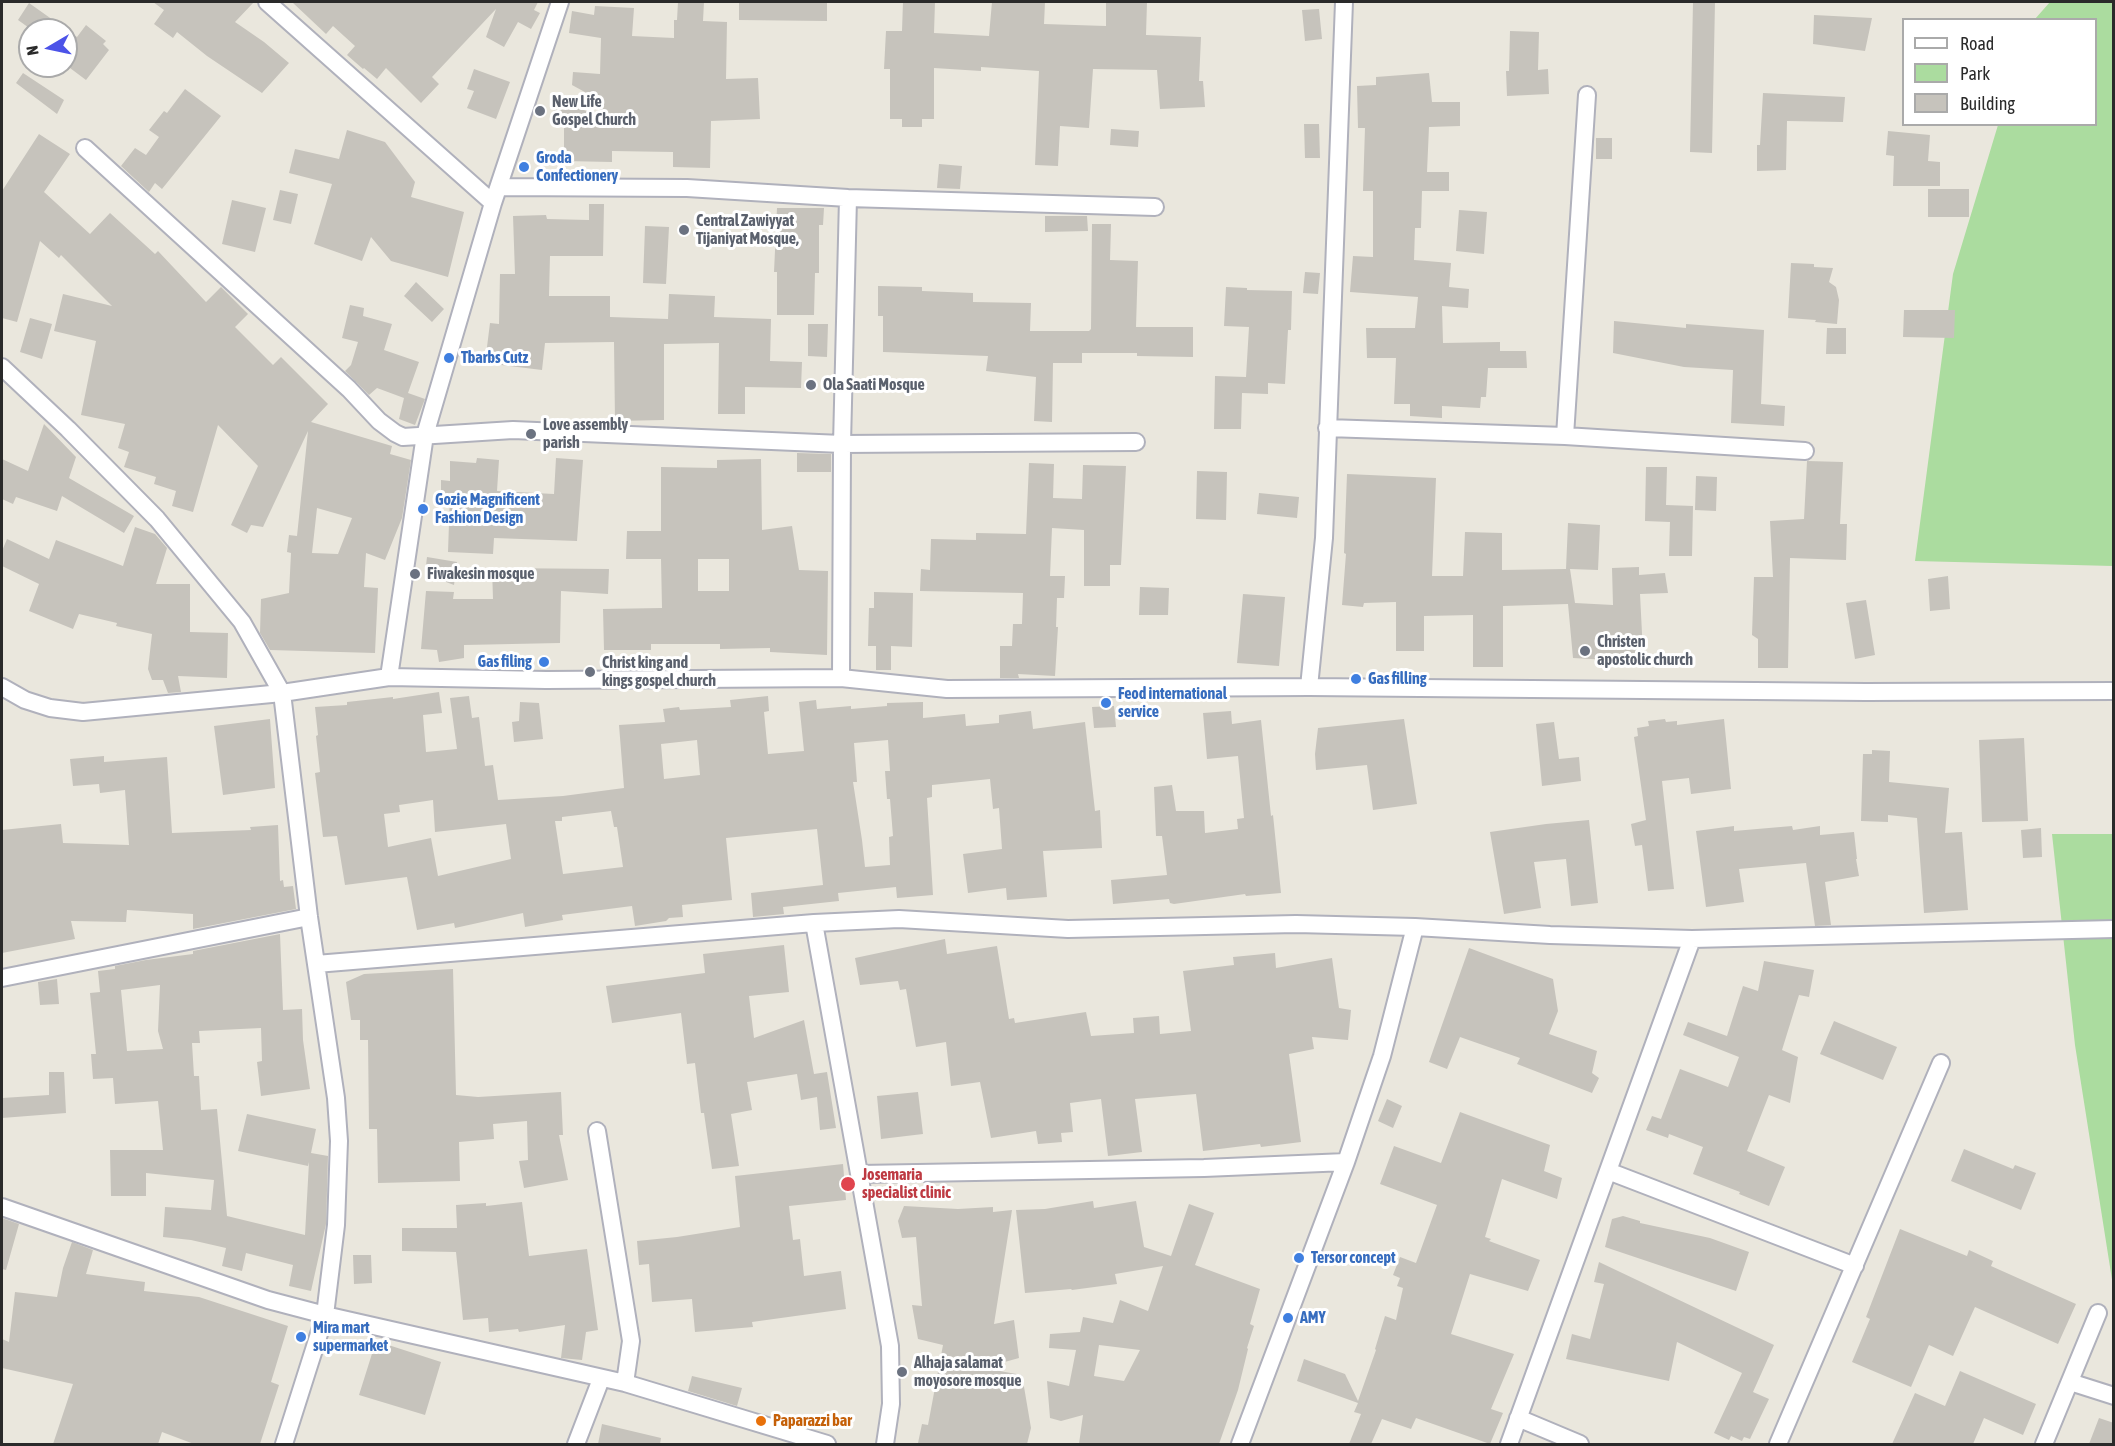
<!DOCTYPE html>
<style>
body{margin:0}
#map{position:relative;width:2115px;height:1446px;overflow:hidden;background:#eae7dd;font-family:"Asap Condensed",sans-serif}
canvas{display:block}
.frame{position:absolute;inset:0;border:3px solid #2a2a2a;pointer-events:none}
.legend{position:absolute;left:1902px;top:18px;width:195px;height:108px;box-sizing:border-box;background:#fff;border:2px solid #aaa;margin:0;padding:8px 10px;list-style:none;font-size:18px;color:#2a2a2a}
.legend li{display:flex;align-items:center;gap:12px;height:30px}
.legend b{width:30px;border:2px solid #aaa}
.north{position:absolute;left:18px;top:18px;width:60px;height:60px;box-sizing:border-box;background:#fff;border:2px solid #aaa;border-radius:50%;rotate:261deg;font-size:16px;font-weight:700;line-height:24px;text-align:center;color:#2a2a2a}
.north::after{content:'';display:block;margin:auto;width:21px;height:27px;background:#4c53e8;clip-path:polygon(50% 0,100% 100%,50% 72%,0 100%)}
</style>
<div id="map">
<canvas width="2115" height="1446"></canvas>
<div class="frame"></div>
<ul class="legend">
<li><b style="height:8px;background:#fff"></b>Road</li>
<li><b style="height:16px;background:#abdc9f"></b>Park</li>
<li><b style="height:16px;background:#c6c3bc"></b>Building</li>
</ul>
<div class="north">N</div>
</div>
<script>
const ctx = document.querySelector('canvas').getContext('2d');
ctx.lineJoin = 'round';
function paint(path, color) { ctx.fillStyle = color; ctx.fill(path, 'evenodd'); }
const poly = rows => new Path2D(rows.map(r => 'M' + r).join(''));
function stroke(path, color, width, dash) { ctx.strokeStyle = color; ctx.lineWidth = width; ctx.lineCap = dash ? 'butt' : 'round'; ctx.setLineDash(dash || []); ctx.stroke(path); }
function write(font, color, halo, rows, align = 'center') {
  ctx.font = font + ' "Asap Condensed",sans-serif'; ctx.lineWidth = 6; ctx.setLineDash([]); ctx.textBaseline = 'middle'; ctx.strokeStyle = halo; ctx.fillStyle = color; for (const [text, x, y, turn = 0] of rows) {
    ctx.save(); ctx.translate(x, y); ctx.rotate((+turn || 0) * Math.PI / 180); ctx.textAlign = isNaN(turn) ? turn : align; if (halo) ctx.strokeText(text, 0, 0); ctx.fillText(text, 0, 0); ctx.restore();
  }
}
paint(poly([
 [2050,2,2113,2,2113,566,1915,561,1953,274,1998,125,2096,124,2096,20,2035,19],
 [2052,834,2113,834,2113,1286,2075,1045]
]), '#abdc9f');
paint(poly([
 [153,2,254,2,235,22,264,42,289,63,262,93,207,56,177,32,173,38,154,24,164,10],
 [292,2,538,2,534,10,540,13,531,29,518,22,504,47,486,37,496,9,432,77,439,84,421,103,386,68,377,79,364,68,363,69,347,55,355,46,333,26,326,34],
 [678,2,704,2,703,21,727,22,726,79,758,78,760,119,711,121,710,168,673,167,673,152,612,151,612,162,564,161,564,119,553,118,555,99,597,115,603,102,572,85,573,72,600,74,601,38,569,33,572,11,594,15,595,6,634,8,632,36,674,38,674,20,677,20],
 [739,2,827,2,827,21,739,20],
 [903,2,935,2,934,33,989,36,992,2,1045,2,1044,24,1106,26,1106,2,1147,2,1146,35,1201,37,1199,81,1203,81,1205,107,1160,109,1157,70,1093,69,1089,128,1060,126,1058,166,1035,165,1039,71,981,67,981,71,934,68,934,119,922,119,922,127,902,127,902,119,890,119,890,69,884,69,886,31,902,31],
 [1693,2,1715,2,1712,153,1690,152],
 [29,3,77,37,86,25,106,41,103,44,109,50,86,80,66,65,66,30,32,30,18,20],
 [1319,9,1322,39,1305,41,1302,10],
 [1814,15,1872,18,1865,51,1813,44],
 [1510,31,1539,32,1538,70,1548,69,1549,94,1507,96,1506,71,1509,71],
 [474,69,510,82,496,119,467,108,474,91,467,89],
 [23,73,64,100,57,114,16,83],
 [1429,73,1432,102,1460,102,1460,126,1429,127,1427,172,1449,172,1449,191,1422,191,1421,228,1415,228,1414,260,1451,263,1449,287,1469,289,1468,308,1442,306,1443,343,1500,342,1500,351,1526,351,1527,368,1488,368,1486,397,1481,397,1480,408,1442,406,1442,418,1410,416,1410,404,1394,404,1396,358,1367,358,1366,328,1415,328,1418,297,1350,292,1353,256,1373,257,1373,191,1363,191,1365,128,1358,128,1357,86,1376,85,1376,77],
 [185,89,221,116,162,189,155,183,149,192,121,166,135,148,146,155,159,137,149,130,164,111,167,113],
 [1763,93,1845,97,1843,122,1787,121,1786,170,1757,171,1757,145,1760,145],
 [1304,124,1319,124,1320,158,1305,158],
 [1111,129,1139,131,1138,147,1110,145],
 [347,130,385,142,415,182,411,197,464,212,448,277,391,261,371,237,362,261,314,244,332,184,289,173,295,149,339,159],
 [1888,131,1930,135,1928,161,1940,162,1940,186,1893,186,1894,156,1886,155],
 [39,134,70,154,44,192,90,234,110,213,155,254,158,251,206,302,221,287,248,314,235,327,273,365,281,357,328,404,311,422,392,446,390,454,411,460,402,518,385,560,366,553,364,587,378,588,375,653,270,650,260,633,261,599,289,593,291,553,287,552,289,535,297,536,308,431,263,527,251,525,247,533,231,525,258,466,218,425,193,512,172,506,176,491,154,484,156,477,124,467,129,452,118,448,125,424,81,415,96,341,54,331,63,294,112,306,61,255,59,258,40,241,17,322,2,318,2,191],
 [317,508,352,518,338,554,312,553],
 [1596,138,1612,138,1612,159,1596,159],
 [939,164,962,166,960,189,937,188],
 [1928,189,1969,189,1969,217,1928,217],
 [280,190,298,194,291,224,273,220],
 [232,200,266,208,255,252,222,244],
 [589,204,604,204,603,256,550,256,549,296,610,296,610,317,668,319,669,294,715,296,714,317,771,319,770,361,802,362,801,388,745,387,745,414,718,414,719,343,664,344,664,420,615,421,614,342,545,343,542,370,485,363,490,323,499,324,500,274,515,274,513,216,546,215,547,219,589,220],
 [777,208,824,208,823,225,819,225,819,273,815,273,814,315,777,315,777,272,774,272],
 [1459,210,1487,212,1484,254,1456,251],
 [1045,216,1087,216,1088,231,1045,232],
 [1092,224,1111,224,1110,260,1138,261,1136,327,1193,327,1193,357,1137,356,1137,353,1082,353,1082,363,1053,363,1052,422,1034,421,1036,377,986,371,988,356,883,352,883,316,878,316,878,286,922,287,922,291,973,293,973,302,1031,303,1030,331,1089,331,1091,329],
 [645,226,669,227,666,284,643,283],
 [1791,263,1814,264,1814,267,1833,268,1829,282,1836,287,1839,300,1837,324,1815,322,1816,320,1788,318],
 [1305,272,1320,273,1318,294,1303,293],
 [416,282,444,309,432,322,404,296],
 [1226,287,1247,288,1247,290,1292,291,1291,330,1288,330,1285,384,1268,383,1268,394,1242,393,1241,429,1214,429,1215,376,1246,377,1249,327,1224,326],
 [350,305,364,308,363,316,392,324,384,350,419,362,408,393,425,399,415,425,399,419,404,398,377,388,369,395,345,371,351,365,358,342,342,338],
 [1904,310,1955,310,1954,338,1903,337],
 [30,318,52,324,42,359,20,352],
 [1614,321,1686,328,1686,324,1764,330,1761,404,1785,406,1784,426,1731,423,1733,370,1684,367,1613,353],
 [808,324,828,324,827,357,808,356],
 [1827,328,1846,328,1846,354,1826,354],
 [44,424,76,457,69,478,134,516,124,533,62,496,57,511,16,497,13,504,2,499,2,459,28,471],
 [797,453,831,454,831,472,797,472],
 [477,458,499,460,497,491,554,494,556,458,583,460,577,541,494,538,493,554,448,552,450,495,441,495,441,480,450,481,450,461,476,463],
 [761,459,762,530,792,526,799,570,828,571,827,655,770,652,770,648,720,649,720,644,651,644,651,650,604,650,603,609,662,608,661,559,626,559,627,531,661,531,661,467,717,468,717,460],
 [698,559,729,559,729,591,698,591],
 [1807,461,1843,462,1840,524,1847,524,1846,560,1790,558,1788,668,1758,668,1758,639,1752,635,1754,577,1773,577,1770,521,1804,519],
 [1029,463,1054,464,1053,498,1082,499,1083,465,1126,466,1121,565,1110,565,1110,586,1084,586,1084,530,1052,528,1050,576,1065,576,1064,598,1057,598,1056,627,1058,627,1055,676,1018,674,1019,678,1000,678,1000,646,1012,646,1013,624,1022,624,1023,593,920,591,921,569,930,570,931,539,976,540,976,533,1026,534],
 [1646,467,1667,467,1666,505,1693,506,1692,556,1669,556,1670,522,1645,521],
 [1197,471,1227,472,1226,520,1196,519],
 [1347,474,1436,478,1432,576,1463,576,1465,532,1502,533,1502,570,1566,569,1568,523,1600,525,1598,570,1570,569,1575,603,1613,605,1612,568,1639,567,1639,575,1665,573,1668,593,1640,594,1643,653,1609,654,1609,660,1573,658,1568,604,1503,606,1503,667,1473,667,1473,615,1424,616,1424,651,1396,651,1396,602,1364,603,1363,607,1342,605,1346,554,1344,553],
 [1696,476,1717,477,1716,511,1695,510],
 [1259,493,1299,497,1297,518,1257,514],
 [135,527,155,534,167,548,156,584,190,584,190,632,228,633,227,678,178,676,181,692,168,693,163,680,152,680,148,669,152,634,116,626,117,623,79,614,73,629,29,611,39,584,2,566,2,551,7,539,49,559,56,540,123,566],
 [427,557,457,562,454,585,425,574],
 [492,568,609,569,608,594,561,591,560,643,464,645,464,658,439,662,437,650,421,649,426,591,454,592,453,599,493,599],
 [1948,576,1950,609,1930,611,1928,579],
 [1140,587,1169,588,1168,615,1139,615],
 [874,592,913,593,912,647,891,646,891,670,876,670,876,646,868,646,869,608,874,608],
 [1243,594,1285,597,1279,666,1237,663],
 [1866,600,1875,655,1855,659,1846,603],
 [439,692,442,713,423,715,426,752,457,749,450,698,469,696,472,718,479,717,485,766,493,765,498,800,563,796,624,788,619,725,665,722,663,709,679,707,680,710,731,707,730,700,768,696,769,711,764,712,768,754,804,751,799,702,816,700,817,709,851,706,851,709,887,706,887,703,923,702,923,718,965,714,966,726,999,723,999,715,1031,711,1033,729,1085,722,1095,811,1100,810,1102,848,1043,851,1047,897,1007,900,1006,888,968,893,963,854,1002,849,999,808,993,809,990,779,932,785,932,797,927,798,933,895,897,898,896,887,838,893,839,901,783,907,784,914,753,917,751,893,823,885,817,829,726,838,732,900,682,905,683,917,669,918,666,921,635,926,632,906,562,915,563,920,525,927,523,913,455,928,454,923,417,930,407,877,345,885,337,836,323,837,315,773,320,772,316,736,318,735,315,707,347,705,347,702,393,697,393,699],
 [697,740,700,775,664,779,661,744],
 [888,740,890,771,885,771,887,799,890,799,893,836,889,837,890,865,865,867,862,840,853,782,857,782,854,743],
 [433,800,435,832,506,824,511,859,438,876,431,838,388,847,384,814,400,812,399,805],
 [611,811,614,827,617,827,623,867,563,874,555,821,562,821,562,817],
 [520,702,539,703,543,739,514,742,512,722,519,721],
 [1114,706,1116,727,1094,728,1092,707],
 [1231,711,1232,724,1261,720,1271,816,1273,815,1281,893,1246,896,1245,894,1174,904,1170,903,1169,899,1113,904,1111,880,1167,875,1162,836,1156,836,1154,787,1172,785,1176,811,1204,811,1205,833,1238,829,1237,819,1244,818,1238,756,1207,759,1203,713],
 [270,719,275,788,223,795,214,726],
 [1404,719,1417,804,1373,810,1367,765,1316,770,1315,754,1318,728],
 [1665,719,1666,722,1677,721,1677,725,1724,719,1731,789,1691,794,1689,778,1662,781,1674,889,1648,891,1642,845,1635,846,1631,824,1646,820,1634,737,1638,736,1637,728,1649,726,1648,721],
 [1554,722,1559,759,1579,757,1581,781,1542,786,1536,724],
 [2024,738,2028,821,1982,822,1979,740],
 [1872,750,1890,751,1889,782,1949,788,1945,833,1962,832,1968,910,1924,913,1917,818,1888,815,1888,822,1861,821,1863,754,1872,754],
 [104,756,104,762,167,757,172,833,251,830,250,827,278,825,280,881,283,880,284,887,293,886,296,909,193,929,193,914,127,910,126,922,71,921,75,939,2,953,2,830,61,824,63,843,129,845,125,790,100,793,99,784,73,786,70,759],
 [1589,820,1598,903,1571,906,1566,859,1534,862,1541,908,1504,914,1490,832,1546,824],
 [1734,826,1734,831,1792,826,1793,830,1820,826,1820,835,1854,832,1857,859,1856,859,1859,876,1825,882,1831,925,1815,926,1806,863,1739,869,1744,902,1706,907,1696,831],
 [2041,828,2042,857,2023,858,2021,830],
 [280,934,283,1010,302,1009,303,1040,310,1089,261,1096,257,1062,262,1061,261,1028,199,1031,200,1043,192,1043,194,1076,199,1076,201,1110,217,1109,227,1216,305,1235,309,1162,308,1166,238,1151,247,1114,316,1129,311,1153,328,1156,326,1224,311,1291,289,1286,293,1265,246,1253,242,1271,222,1266,226,1248,191,1240,163,1237,165,1207,211,1210,214,1180,146,1173,146,1196,111,1196,110,1150,163,1150,158,1101,115,1104,113,1078,93,1079,91,1054,96,1054,90,993,100,992,98,971,115,969,115,966,146,960,193,954,193,951],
 [160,985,158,1031,163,1049,127,1051,121,990],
 [945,939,947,954,997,946,1009,1019,1014,1018,1015,1023,1086,1012,1091,1036,1134,1033,1133,1018,1159,1016,1160,1034,1191,1031,1183,971,1234,965,1233,957,1275,953,1276,968,1332,958,1339,1008,1351,1010,1348,1040,1312,1037,1314,1049,1289,1054,1301,1142,1261,1147,1260,1144,1203,1151,1196,1094,1135,1099,1142,1152,1108,1156,1101,1099,1070,1103,1073,1132,1061,1133,1062,1142,1038,1144,1036,1131,991,1138,980,1082,951,1086,946,1042,916,1047,906,989,900,990,898,981,860,985,855,958],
 [784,945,789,992,749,996,754,1038,804,1020,814,1074,827,1072,836,1128,820,1130,817,1097,801,1100,797,1074,747,1082,752,1110,731,1114,739,1166,712,1169,704,1113,701,1113,695,1063,687,1064,681,1013,612,1023,606,986,705,973,703,954],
 [1469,948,1553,979,1558,1011,1549,1034,1597,1051,1592,1073,1599,1078,1592,1093,1517,1064,1520,1058,1460,1037,1447,1069,1429,1062],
 [1764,961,1814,970,1809,997,1799,995,1782,1050,1798,1057,1790,1103,1769,1095,1747,1151,1785,1167,1769,1206,1739,1194,1740,1192,1693,1174,1703,1147,1669,1134,1668,1138,1646,1130,1652,1116,1661,1119,1680,1069,1728,1087,1739,1057,1683,1035,1688,1022,1727,1036,1743,986,1758,991],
 [453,969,456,1095,478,1097,561,1092,563,1135,559,1135,568,1180,524,1188,519,1161,528,1160,527,1121,493,1124,494,1139,459,1142,460,1181,378,1183,377,1129,369,1129,368,1040,360,1040,360,1020,351,1020,346,982,364,974],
 [57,979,59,1004,40,1005,38,982],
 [1834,1021,1897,1047,1883,1080,1820,1054],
 [49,1072,64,1072,66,1113,2,1118,2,1098,49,1095],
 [918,1092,923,1134,881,1139,877,1096],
 [1387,1099,1402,1106,1393,1128,1378,1121],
 [1460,1112,1550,1145,1544,1171,1562,1178,1557,1199,1502,1179,1485,1237,1491,1239,1489,1241,1540,1260,1528,1291,1470,1274,1451,1334,1514,1354,1491,1409,1503,1413,1490,1444,1416,1418,1411,1429,1382,1419,1371,1444,1349,1444,1361,1414,1354,1412,1358,1403,1297,1381,1304,1359,1345,1374,1358,1401,1376,1350,1375,1349,1385,1316,1396,1320,1403,1288,1397,1286,1400,1278,1393,1275,1400,1257,1416,1263,1437,1205,1380,1184,1394,1146,1441,1163],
 [1964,1149,2013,1169,2015,1165,2036,1173,2021,1210,1951,1181],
 [843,1164,846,1200,789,1206,793,1240,800,1239,804,1276,841,1271,846,1309,752,1322,753,1327,695,1332,692,1299,652,1302,649,1264,639,1265,637,1241,677,1237,740,1227,735,1176],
 [1093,1201,1094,1208,1136,1201,1144,1247,1171,1256,1189,1204,1214,1213,1195,1265,1260,1289,1250,1324,1254,1326,1247,1348,1248,1349,1238,1390,1219,1444,1079,1444,1083,1415,1061,1421,1050,1418,1047,1381,1069,1386,1076,1350,1049,1348,1050,1334,1080,1332,1083,1317,1113,1323,1120,1300,1148,1311,1163,1266,1115,1274,1117,1284,1072,1290,1071,1289,1025,1293,1016,1210,1045,1209],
 [1099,1345,1140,1350,1124,1381,1094,1376],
 [522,1202,529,1256,587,1249,598,1330,586,1332,582,1360,561,1358,565,1325,519,1332,518,1329,489,1332,488,1318,463,1320,456,1252,402,1251,402,1228,457,1228,456,1205,486,1203,486,1206],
 [904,1206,958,1209,993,1207,993,1212,1012,1210,994,1324,1014,1320,1019,1358,983,1368,1022,1375,1031,1428,1027,1444,918,1443,922,1424,928,1425,943,1345,918,1339,912,1305,922,1306,916,1237,902,1238,898,1221],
 [1623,1216,1640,1221,1640,1223,1710,1238,1749,1252,1736,1291,1605,1247,1612,1219],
 [2,1218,19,1224,6,1270,2,1269],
 [1900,1229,1967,1256,1969,1250,1993,1261,1991,1266,2076,1304,2058,1344,1975,1307,1953,1356,1929,1345,1911,1387,1852,1362,1870,1319,1866,1317],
 [72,1242,93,1250,86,1274,145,1282,144,1291,199,1297,288,1326,271,1382,279,1385,260,1444,194,1444,162,1432,158,1444,53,1444,73,1384,2,1368,2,1339,9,1342,15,1292,57,1297,63,1268],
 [353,1255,371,1255,372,1283,354,1284],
 [1599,1262,1774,1345,1753,1392,1769,1399,1750,1439,1744,1437,1742,1441,1731,1436,1729,1440,1714,1433,1742,1373,1677,1342,1669,1381,1566,1359,1572,1334,1590,1339,1604,1284,1594,1282],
 [376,1341,441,1362,425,1415,359,1395],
 [1960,1371,2036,1404,2023,1435,1984,1418,1973,1444,1892,1444,1915,1393,1945,1406],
 [692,1376,742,1388,737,1406,688,1391],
 [2099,1418,2114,1423,2114,1444,2089,1444],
 [602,1424,661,1438,660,1444,598,1444]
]), '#c6c3bc');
const minor = poly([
 [267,2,493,203],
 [85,148,349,389,379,421,395,433,403,437,513,430,842,444,1136,442],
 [499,187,687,188,848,198,1155,207],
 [2,367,68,429,157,519,242,622,282,693,309,917,336,1098,339,1141,336,1225,325,1315,284,1444],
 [1327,428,1565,436,1805,451],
 [1565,436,1587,95],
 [389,677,425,435,493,203,560,2],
 [841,678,842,444,848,198],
 [2,687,25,700,50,708,83,712,282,693,389,677,546,680,841,678,947,689,1309,687,1866,692,2114,691],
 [1309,687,1324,538,1344,2],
 [814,923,890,1346,891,1404,885,1444],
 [316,964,814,923,899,919,1068,929,1296,924,1415,927,1550,935,1692,939,2114,929],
 [2,978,309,917],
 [597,1131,631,1341,625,1383],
 [1608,1171,1855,1266],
 [860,1174,1204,1168,1346,1162],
 [2,1207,268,1300,325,1315,625,1383,827,1444],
 [2070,1382,2114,1396],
 [1518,1418,1580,1444],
 [576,1444,601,1379],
 [1240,1444,1346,1162,1382,1056,1415,927],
 [1509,1444,1692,939],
 [1778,1444,1941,1063],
 [2044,1444,2098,1313]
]);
stroke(minor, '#b0b1bc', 20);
stroke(minor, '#fff', 16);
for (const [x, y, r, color] of [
 [540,111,6,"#6b7280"],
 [524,167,6,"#3f7fe0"],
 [684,230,6,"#6b7280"],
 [449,358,6,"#3f7fe0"],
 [811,385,6,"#6b7280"],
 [531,434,6,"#6b7280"],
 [423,509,6,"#3f7fe0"],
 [415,574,6,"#6b7280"],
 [1585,651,6,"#6b7280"],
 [544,662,6,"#3f7fe0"],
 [590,672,6,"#6b7280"],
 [1356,679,6,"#3f7fe0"],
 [1106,703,6,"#3f7fe0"],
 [848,1184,8,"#e0444e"],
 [1299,1258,6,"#3f7fe0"],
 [1288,1318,6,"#3f7fe0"],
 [301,1337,6,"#3f7fe0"],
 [902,1372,6,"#6b7280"],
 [761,1421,6,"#e8710a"]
]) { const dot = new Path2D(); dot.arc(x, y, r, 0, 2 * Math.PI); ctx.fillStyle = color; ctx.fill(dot); stroke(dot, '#fff', 2); }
write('bold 16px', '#5b616d', '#fff', [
 ["New Life",552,102],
 ["Gospel Church",552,120],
 ["Central Zawiyyat",696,221],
 ["Tijaniyat Mosque,",696,239],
 ["Ola Saati Mosque",823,385],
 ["Love assembly",543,425],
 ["parish",543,443],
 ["Fiwakesin mosque",427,574],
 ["Christen",1597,642],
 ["apostolic church",1597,660],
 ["Christ king and",602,663],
 ["kings gospel church",602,681],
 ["Alhaja salamat",914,1363],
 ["moyosore mosque",914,1381]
], 'left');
write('bold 16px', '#366cbe', '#fff', [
 ["Groda",536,158],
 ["Confectionery",536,176],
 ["Tbarbs Cutz",461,358],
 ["Gozie Magnificent",435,500],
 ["Fashion Design",435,518],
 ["Gas filing",532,662,"right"],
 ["Gas filling",1368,679],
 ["Feod international",1118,694],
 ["service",1118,712],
 ["Tersor concept",1311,1258],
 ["AMY",1300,1318],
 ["Mira mart",313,1328],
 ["supermarket",313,1346]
], 'left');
write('bold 16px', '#be3a42', '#fff', [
 ["Josemaria",862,1175],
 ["specialist clinic",862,1193]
], 'left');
write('bold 16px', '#c56008', '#fff', [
 ["Paparazzi bar",773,1421]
], 'left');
</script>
